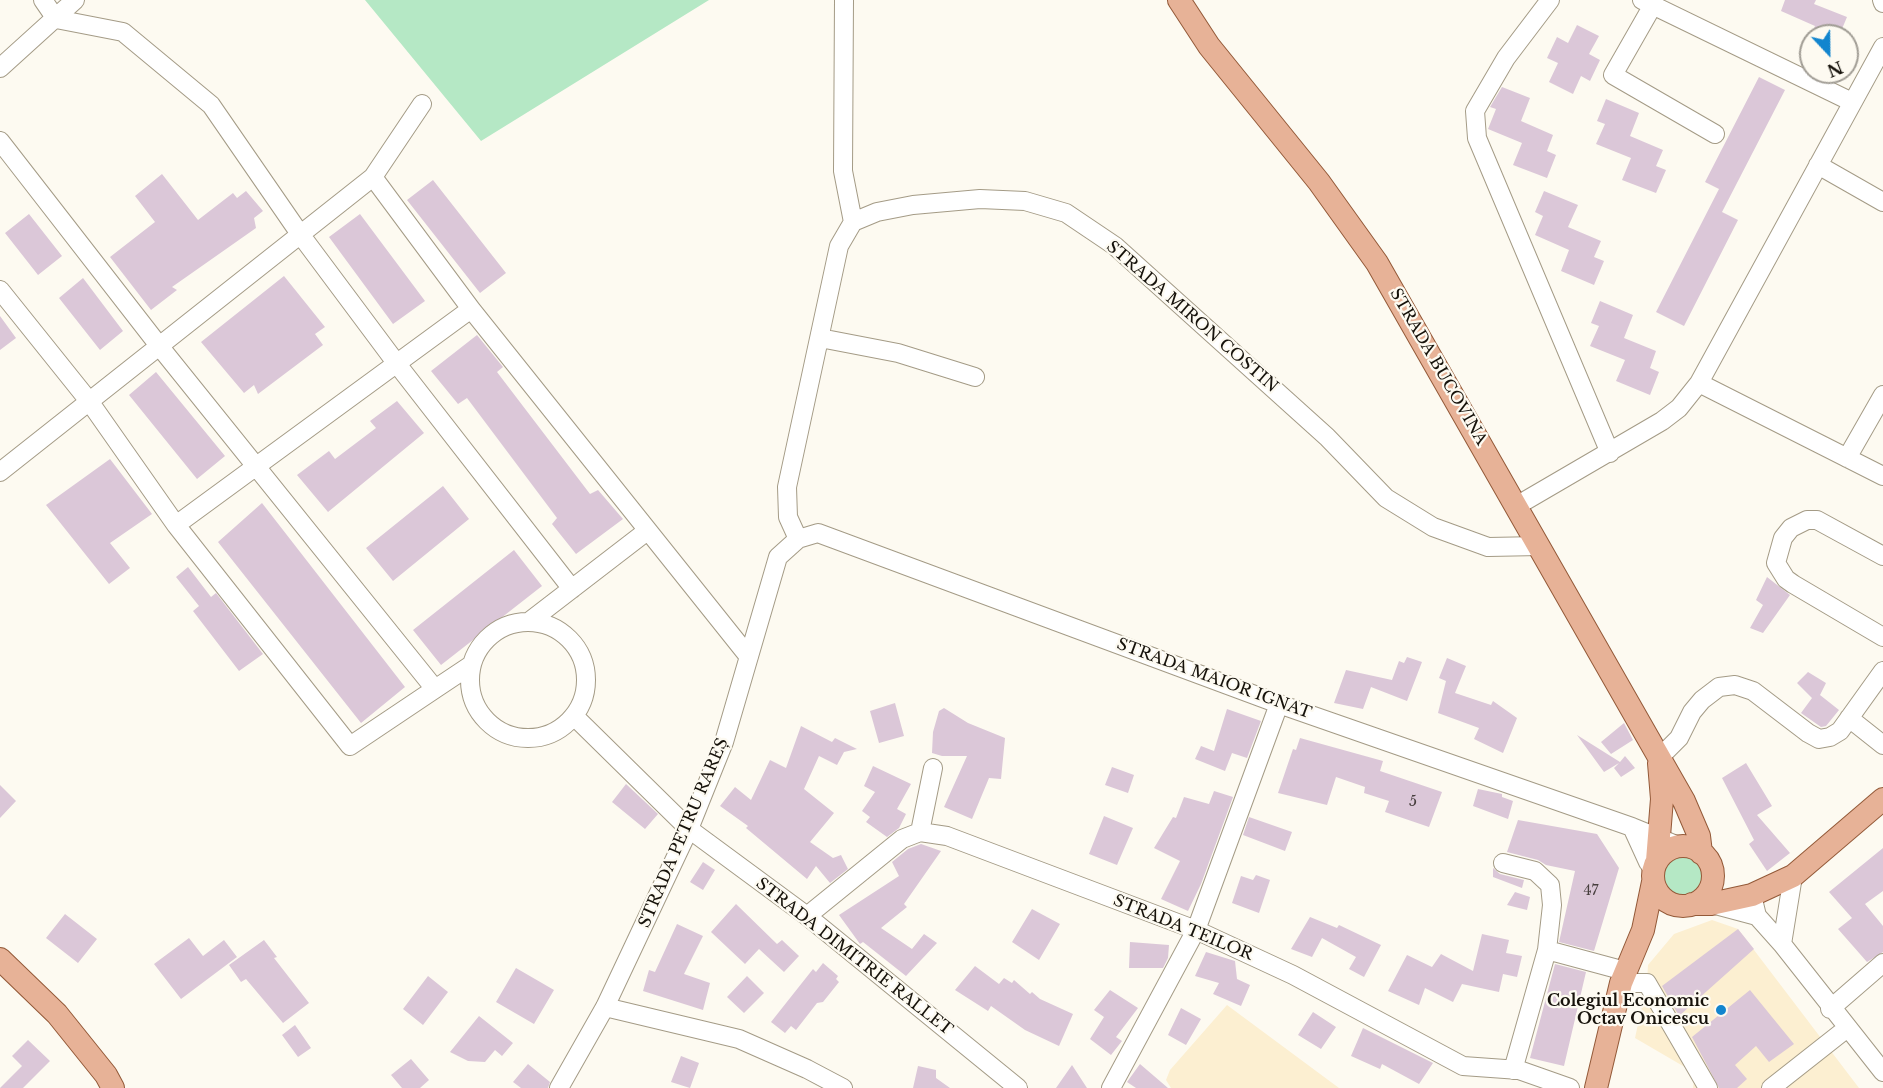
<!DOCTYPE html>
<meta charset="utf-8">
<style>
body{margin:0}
#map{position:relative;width:1883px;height:1088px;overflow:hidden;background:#fdfaf1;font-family:"Libre Baskerville",serif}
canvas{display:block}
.north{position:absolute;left:1799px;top:24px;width:60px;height:60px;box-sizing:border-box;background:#fdfaf1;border:2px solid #a19d95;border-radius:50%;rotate:158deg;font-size:16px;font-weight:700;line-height:24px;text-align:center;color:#16120b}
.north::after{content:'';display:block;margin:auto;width:21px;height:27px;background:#1285ce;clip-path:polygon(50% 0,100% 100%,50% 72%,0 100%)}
</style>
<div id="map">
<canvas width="1883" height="1088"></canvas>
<div class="north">N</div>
</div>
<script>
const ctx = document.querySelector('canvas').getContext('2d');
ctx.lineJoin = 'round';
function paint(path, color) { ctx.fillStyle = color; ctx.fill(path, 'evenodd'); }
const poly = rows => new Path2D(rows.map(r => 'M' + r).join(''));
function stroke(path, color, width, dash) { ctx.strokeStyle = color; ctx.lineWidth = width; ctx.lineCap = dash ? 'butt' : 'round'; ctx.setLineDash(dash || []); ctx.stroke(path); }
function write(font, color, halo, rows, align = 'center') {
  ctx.font = font + ' "Libre Baskerville",serif'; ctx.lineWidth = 4.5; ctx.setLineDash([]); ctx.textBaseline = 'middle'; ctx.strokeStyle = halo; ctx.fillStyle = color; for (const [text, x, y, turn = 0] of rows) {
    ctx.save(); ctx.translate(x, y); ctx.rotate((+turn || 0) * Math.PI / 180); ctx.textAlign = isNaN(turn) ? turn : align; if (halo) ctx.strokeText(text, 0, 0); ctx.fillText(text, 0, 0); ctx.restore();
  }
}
paint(poly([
 [1712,920,1738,929,1859,1088,1693,1088,1695,1073,1635,1038,1647,983,1648,965,1674,934],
 [1227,1005,1339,1088,1171,1088,1166,1080,1170,1070]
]), '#fcefd1');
paint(poly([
 [365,0,709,0,481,141],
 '1661 876a22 22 0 1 1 44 0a22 22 0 1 1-44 0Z'
]), '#b5e8c5');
paint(poly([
 [1785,0,1816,0,1814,4,1847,17,1839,36,1811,36,1815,26,1781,11],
 [1577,25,1599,36,1589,54,1600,60,1590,81,1581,76,1573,94,1549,82,1558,63,1547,58,1557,37,1568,43],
 [1759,77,1785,90,1722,212,1738,220,1684,326,1656,312,1719,189,1705,182],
 [1502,87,1530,98,1521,121,1553,135,1547,151,1556,155,1547,178,1513,165,1522,143,1488,129,1496,109,1490,107],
 [1606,99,1639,113,1630,136,1663,150,1656,166,1666,170,1656,193,1622,180,1631,158,1596,144,1605,124,1597,121],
 [162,174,198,220,233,193,237,198,246,191,263,211,254,218,256,228,172,287,177,290,151,310,110,257,155,222,135,196],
 [433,180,506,273,480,293,407,200],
 [1544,191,1578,205,1568,227,1601,241,1594,257,1604,261,1594,285,1561,271,1569,250,1535,235,1543,216,1535,212],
 [29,214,62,256,38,275,5,233],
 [360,214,425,301,393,324,329,237],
 [284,276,325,327,315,334,323,345,258,394,254,385,244,393,201,342],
 [83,278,123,331,100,350,59,298],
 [1600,301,1633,315,1624,338,1656,351,1650,368,1659,372,1650,395,1616,381,1625,360,1590,346,1599,326,1591,323],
 [0,316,16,338,0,350],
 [477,335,503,367,497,372,590,494,598,490,623,519,576,554,552,524,557,518,467,398,458,404,431,371],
 [156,372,225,456,197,479,129,395],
 [397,401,424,433,328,512,297,475,329,451,335,459,376,428,370,421],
 [110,459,152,514,110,543,130,568,109,584,46,505],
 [443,486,469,519,393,581,366,548],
 [262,503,405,687,361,723,218,542],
 [514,550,542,586,441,665,413,630],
 [188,567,211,597,216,593,263,654,239,671,193,611,199,606,176,577],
 [1767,577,1790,595,1763,633,1750,628,1763,605,1756,600],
 [1407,657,1422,662,1407,701,1371,687,1363,709,1334,703,1346,670,1392,680,1399,661,1404,663],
 [1447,658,1466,666,1455,693,1491,705,1493,701,1517,718,1503,753,1474,739,1479,728,1438,713,1446,681,1439,678],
 [1808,672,1826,683,1820,695,1839,710,1826,726,1821,727,1801,713,1812,698,1797,683],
 [895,703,904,736,879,743,870,711],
 [944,708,968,723,1005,738,1001,779,989,778,972,819,944,807,967,756,942,756,932,753,933,732,939,711],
 [1227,709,1261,721,1247,758,1232,753,1225,771,1195,759,1201,746,1214,751],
 [1624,723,1633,740,1611,754,1601,742],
 [801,726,832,742,835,738,857,749,844,752,837,765,819,756,804,789,834,813,810,842,833,858,841,855,848,869,830,883,816,866,807,879,746,828,748,826,720,806,735,787,751,800,770,760,786,768],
 [1577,735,1620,762,1625,756,1635,768,1621,777,1614,768,1619,763,1604,772],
 [1300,738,1383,761,1380,771,1442,792,1429,827,1385,812,1389,801,1364,793,1365,787,1336,777,1327,805,1278,793,1293,749,1296,750],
 [1746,763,1772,806,1757,815,1790,853,1767,871,1749,844,1754,840,1722,778],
 [873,766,911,784,897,809,906,814,899,828,887,837,866,822,870,817,862,811,875,792,864,786],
 [1112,767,1134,775,1128,793,1105,785],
 [626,784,658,814,645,829,612,802],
 [0,785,16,801,0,818],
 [1478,789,1502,794,1502,797,1513,801,1508,819,1473,806],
 [1214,791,1233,797,1201,884,1188,911,1161,899,1180,861,1154,848,1173,817,1176,818,1184,797,1209,804],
 [1104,816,1133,828,1117,865,1089,854],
 [1249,817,1292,832,1285,851,1243,835],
 [1518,820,1597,834,1619,868,1594,951,1559,942,1575,871,1546,865,1538,860,1507,852],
 [921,844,941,851,904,904,907,907,881,928,912,949,924,934,937,943,906,976,863,942,860,944,839,915,899,876,892,862,908,849],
 [1883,848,1883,891,1865,904,1883,926,1883,952,1867,962,1838,929,1852,918,1829,892],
 [703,862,715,870,703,890,690,882],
 [1493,868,1500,874,1524,880,1522,888,1493,877],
 [1256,875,1270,880,1259,913,1232,903,1241,876,1253,880],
 [1515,892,1530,897,1527,910,1507,905],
 [736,904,777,944,782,940,799,956,784,972,759,949,745,964,711,932],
 [1032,909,1060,924,1039,960,1012,942],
 [65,914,97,939,78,963,46,938],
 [1310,917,1337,928,1339,925,1381,945,1364,977,1349,969,1356,957,1322,938,1312,957,1291,949],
 [677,924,703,936,684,974,710,983,703,1010,643,991,649,970,655,972],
 [1738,929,1754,949,1679,1016,1662,986],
 [1482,934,1509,940,1506,953,1522,956,1517,977,1503,974,1499,992,1462,984,1453,1002,1425,988,1419,1005,1388,991,1407,955,1432,967,1441,954,1473,971],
 [189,938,203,956,224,940,237,957,181,999,154,964],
 [264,940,277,957,274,958,309,1003,283,1023,246,979,241,982,229,965],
 [1130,942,1169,945,1168,958,1163,968,1129,968],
 [1206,952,1235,961,1237,979,1250,985,1241,1006,1213,994,1219,983,1195,976],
 [823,963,838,976,836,979,839,982,823,1002,817,1003,796,1030,791,1026,785,1033,771,1022,813,969,816,972],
 [1555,964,1586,972,1564,1066,1530,1058],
 [975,966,999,984,1004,978,1012,983,1014,980,1030,994,1032,992,1040,999,1073,1014,1059,1046,1025,1030,991,1006,988,1011,955,990],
 [516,968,554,990,534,1024,496,1002],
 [428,976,448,992,423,1025,403,1009],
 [747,976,764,993,744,1013,727,997],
 [1110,990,1138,1008,1116,1037,1122,1041,1111,1055,1090,1039,1104,1017,1094,1010],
 [1750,990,1794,1044,1769,1062,1756,1046,1735,1065,1747,1079,1737,1088,1719,1088,1692,1037],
 [1181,1008,1201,1019,1186,1045,1168,1035],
 [1313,1012,1336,1027,1321,1049,1298,1035],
 [479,1016,513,1043,502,1056,495,1050,485,1062,468,1061,450,1052],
 [295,1025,311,1048,298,1057,282,1035],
 [1363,1028,1433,1063,1419,1084,1382,1064,1380,1069,1351,1056],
 [28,1040,50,1061,23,1088,0,1088,22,1066,12,1056],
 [681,1056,699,1063,690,1088,671,1082],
 [411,1059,429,1080,420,1088,402,1088,391,1075],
 [528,1064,550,1082,548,1088,521,1088,513,1082],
 [1140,1064,1168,1088,1136,1088,1127,1082],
 [1072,1065,1087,1088,1056,1088],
 [918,1066,936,1070,936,1078,950,1088,913,1088]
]), '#dbc7d8');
const minor = poly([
 [43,0,56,19,123,32,211,105,300,234,397,364,572,589],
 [844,0,843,171,853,222],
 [1550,0,1506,58,1475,111,1477,138,1610,453],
 [1642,0,1852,102],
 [1882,0,1883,3],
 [1653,5,1613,75,1715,134],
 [0,68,75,0],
 [0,141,160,347,435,689,471,665],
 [1818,165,1883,202],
 [373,177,471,309,749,657],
 [0,290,89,401,176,525,350,746,435,689],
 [820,338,898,353,975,377],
 [1699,383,1883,476],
 [1847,458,1883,395],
 [0,472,373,177,422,104],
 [1518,505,1662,421,1679,408,1699,383,1883,47],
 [176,525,471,309],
 [798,539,788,517,787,487,839,246,853,222,877,212,913,205,980,199,1025,201,1066,213,1115,246,1327,437,1386,498,1433,527,1488,547,1540,546],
 [1883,556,1817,520,1807,520,1791,528,1783,538,1776,563,1786,579,1793,584,1883,637],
 [530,621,647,531],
 '470 680a58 58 0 1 1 116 0a58 58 0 1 1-116 0Z',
 [574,716,689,829,807,916,1018,1088],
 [1849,718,1883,745],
 [1659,758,1679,738,1692,712,1702,700,1719,687,1735,685,1753,691,1808,733,1819,739,1830,737,1840,731,1883,671],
 [1632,827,1648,862,1654,870],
 [920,832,933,768],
 [1503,863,1535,871,1550,885,1552,905,1547,950,1625,971],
 [1752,895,1757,916,1782,944,1883,1072],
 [1712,904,1757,916],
 [807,916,902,839,920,832,947,836,1196,930,1293,975,1463,1066,1519,1070,1570,1088],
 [1782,944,1793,876],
 [1621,983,1647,983,1708,1088],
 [605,1007,739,1039,807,1069,843,1088],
 [1830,1009,1883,963],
 [1513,1070,1547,950],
 [559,1088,605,1007,689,829,724,742,778,557,798,539,818,533,1279,704,1632,827,1681,847],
 [1111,1088,1196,930,1279,704],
 [1771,1088,1846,1029]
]);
const major = poly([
 [1179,0,1209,46,1319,182,1377,263,1684,801,1699,836,1701,853],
 '1653 876a30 30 0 1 1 60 0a30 30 0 1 1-60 0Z',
 [1657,861,1662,799,1659,763],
 [1692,904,1711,904,1752,895,1793,876,1883,799],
 [0,959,57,1014,106,1075,113,1088],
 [1596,1088,1621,983,1643,930,1653,882]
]);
stroke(minor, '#a49b86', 20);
stroke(major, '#935938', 24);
stroke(minor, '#fff', 18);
stroke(major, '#e7b297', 22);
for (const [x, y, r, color] of [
 [1721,1010,6,"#1285ce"]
]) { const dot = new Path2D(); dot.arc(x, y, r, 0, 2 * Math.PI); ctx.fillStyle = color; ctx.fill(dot); stroke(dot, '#fdfaf1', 2); }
write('14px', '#473f3e', null, [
 ["5",1413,802],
 ["47",1591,891]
]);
write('16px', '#16120b', '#fdfaf1', [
 ["STRADA MIRON COSTIN",1192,317,41],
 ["STRADA BUCOVINA",1438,367,60],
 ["STRADA MAIOR IGNAT",1214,679,20],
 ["STRADA PETRU RAREȘ",684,833,-67],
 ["STRADA TEILOR",1183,928,22],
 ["STRADA DIMITRIE RALLET",854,957,38]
]);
write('bold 16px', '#16120b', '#fdfaf1', [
 ["Colegiul Economic",1709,1001],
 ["Octav Onicescu",1709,1019]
], 'right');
</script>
